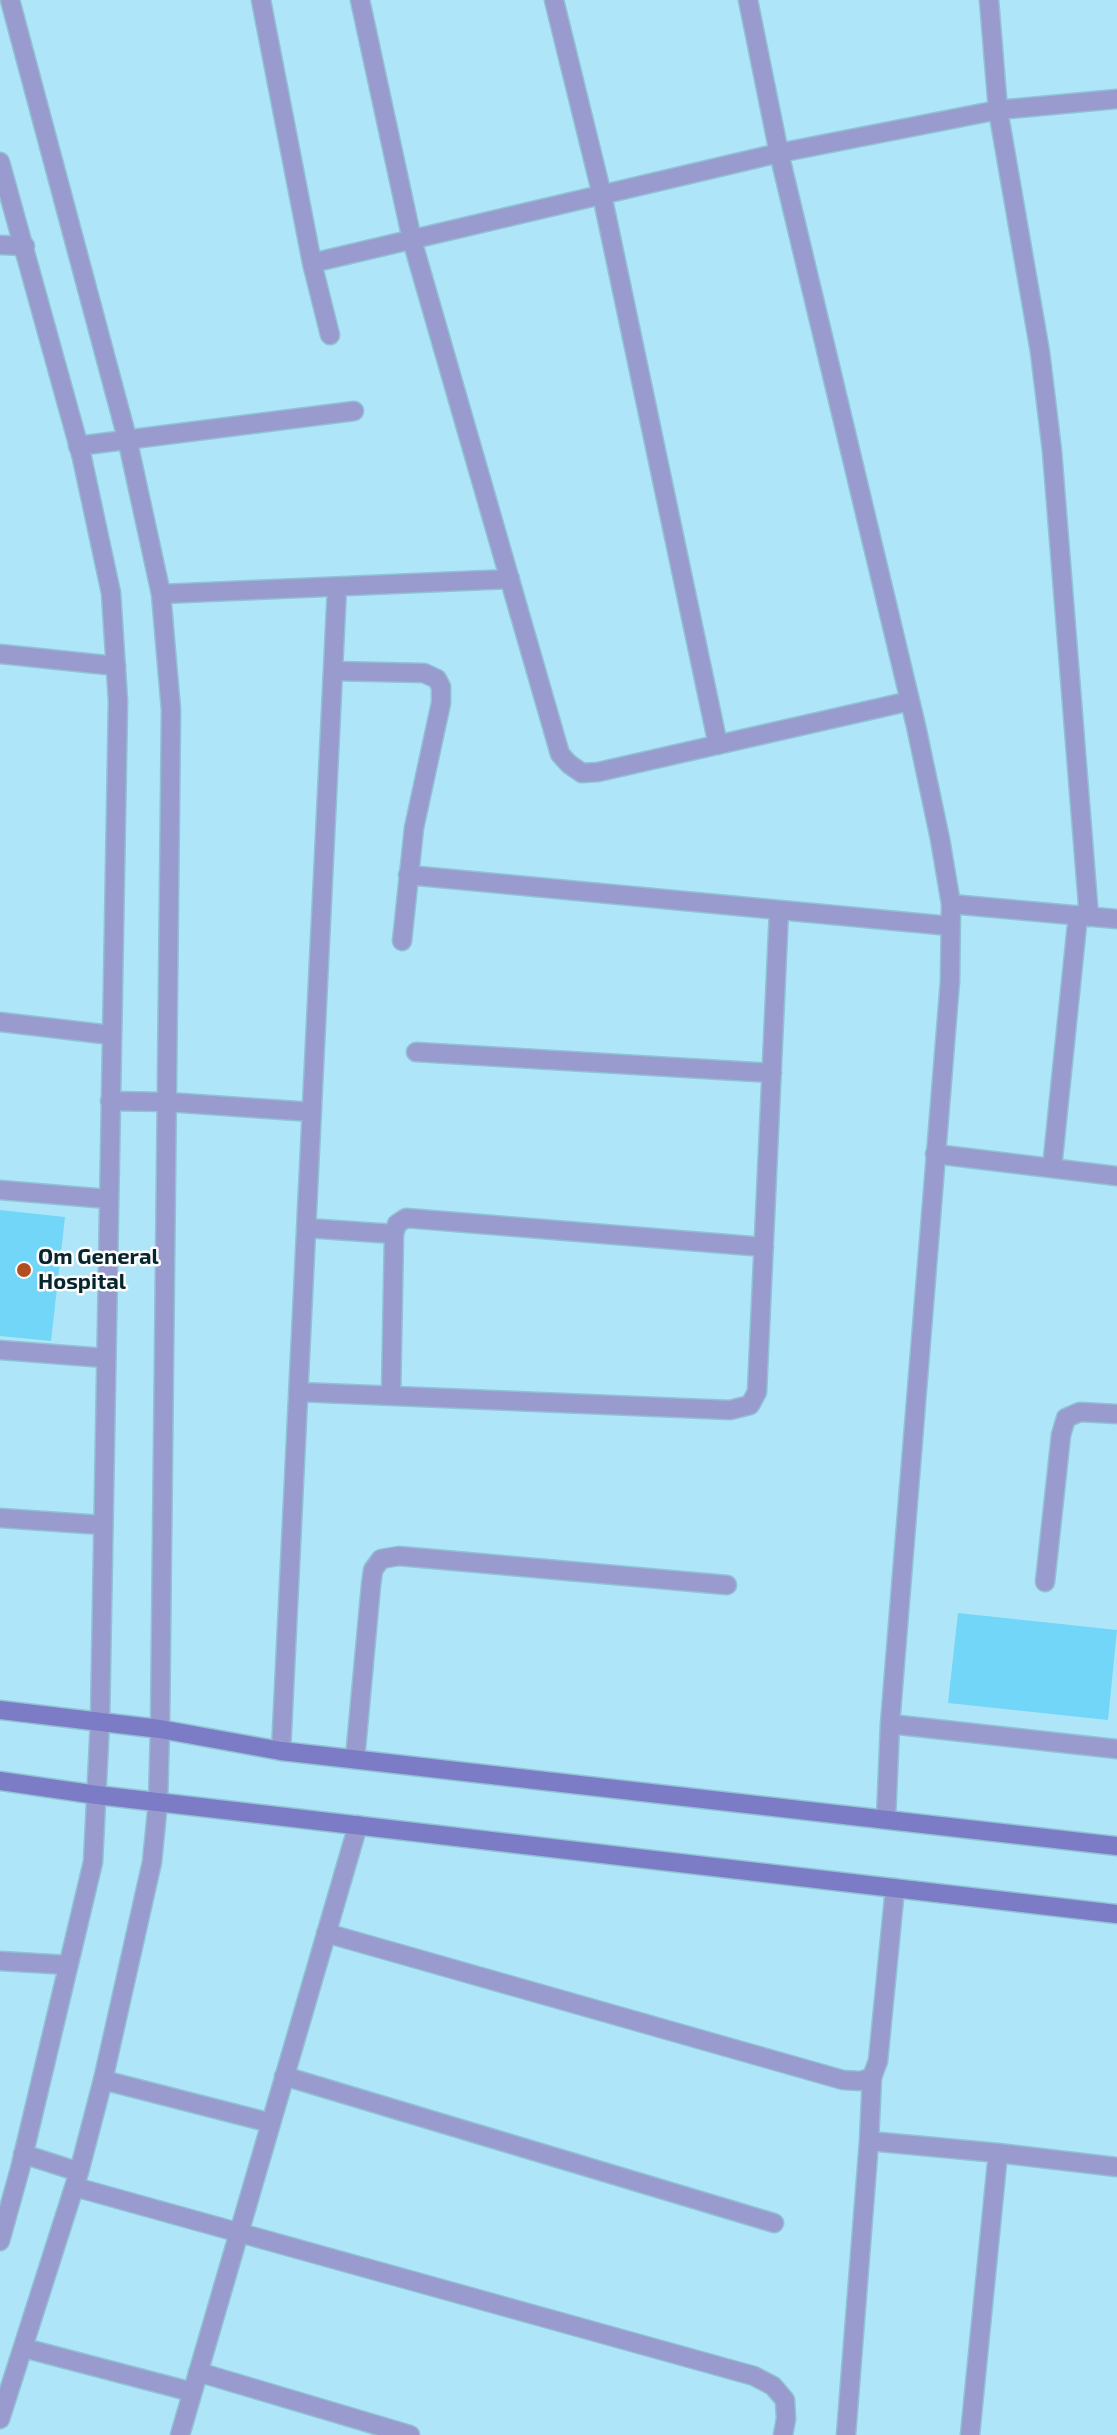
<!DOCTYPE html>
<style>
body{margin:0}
canvas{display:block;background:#aee5f9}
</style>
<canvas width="1117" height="2435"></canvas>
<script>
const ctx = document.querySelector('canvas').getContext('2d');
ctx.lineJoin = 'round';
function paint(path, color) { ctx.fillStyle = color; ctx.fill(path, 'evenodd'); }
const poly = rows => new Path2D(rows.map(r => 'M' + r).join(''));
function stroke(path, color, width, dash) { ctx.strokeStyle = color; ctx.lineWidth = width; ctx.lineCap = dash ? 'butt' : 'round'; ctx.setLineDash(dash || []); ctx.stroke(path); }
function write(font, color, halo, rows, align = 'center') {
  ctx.font = font + ' "Exo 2",sans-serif'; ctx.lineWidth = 5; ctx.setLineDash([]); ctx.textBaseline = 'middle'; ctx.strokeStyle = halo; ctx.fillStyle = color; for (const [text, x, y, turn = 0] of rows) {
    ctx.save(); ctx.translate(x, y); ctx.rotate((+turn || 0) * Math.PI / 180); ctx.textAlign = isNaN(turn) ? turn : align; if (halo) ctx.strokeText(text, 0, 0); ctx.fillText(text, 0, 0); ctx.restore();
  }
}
paint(poly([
 [0,1210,65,1217,51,1341,0,1336],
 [958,1613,1117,1630,1108,1720,948,1703]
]), '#72d6f8');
const service = poly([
 [78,446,354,411],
 [0,1350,105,1358],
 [0,1961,68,1965],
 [869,2141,998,2153,1117,2167],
 [846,2435,869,2141,872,2077],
 [970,2435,998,2153]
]);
const minor = poly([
 [261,0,312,263,330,335],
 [360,0,412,240,560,754,569,764,582,773,598,772,910,701],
 [554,0,602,195,718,745],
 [748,0,779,153,916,726,940,839,951,904,950,981,890,1724,886,1819],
 [989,0,998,110,1040,352,1052,451,1089,917],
 [0,245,25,246],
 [312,263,779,153,998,110,1117,99],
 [161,594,510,579],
 [0,654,116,666],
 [333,671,424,673,437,679,441,687,441,703,414,828,402,941],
 [408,875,950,926],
 [951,904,1117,919],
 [0,1022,111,1035],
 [416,1052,772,1073],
 [110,1101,167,1102,312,1112],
 [935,1154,1117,1176],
 [1052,1168,1078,915],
 [0,1190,108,1199],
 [306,1228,394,1234],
 [299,1392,730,1410,750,1405,757,1392,779,910],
 [391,1396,394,1234,397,1224,406,1218,764,1247],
 [0,1518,102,1525],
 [1045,1582,1061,1435,1066,1418,1080,1412,1117,1414],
 [890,1724,1117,1749],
 [281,1751,337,587],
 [355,1759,371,1585,373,1570,381,1559,399,1556,727,1585],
 [326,1933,843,2080,861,2081,872,2077,878,2061,895,1888],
 [284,2076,774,2223],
 [103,2080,271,2123],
 [75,2187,754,2376,773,2386,785,2400,786,2419,783,2435],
 [24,2348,192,2392],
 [198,2372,410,2435],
 [180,2435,358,1825]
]);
const tertiary = poly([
 [0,162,82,458,111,593,118,701,100,1721,93,1862,20,2169,0,2241],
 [23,2154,79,2172],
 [0,2419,79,2172,103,2080,152,1862,158,1802,160,1729,171,710,161,594,127,438,10,0]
]);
const secondary = poly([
 [0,1710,160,1729,281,1751,1117,1846],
 [0,1781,97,1795,1117,1914]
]);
stroke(service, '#90c2d4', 21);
stroke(minor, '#90c2d4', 21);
stroke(tertiary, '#90c2d4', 21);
stroke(secondary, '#90c2d4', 21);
stroke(service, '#999bcf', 18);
stroke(minor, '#999bcf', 18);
stroke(tertiary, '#999bcf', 18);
stroke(secondary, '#7b7bc6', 18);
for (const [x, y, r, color] of [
 [24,1270,8,"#b34e1f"]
]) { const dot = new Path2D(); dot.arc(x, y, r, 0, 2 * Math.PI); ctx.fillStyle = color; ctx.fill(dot); stroke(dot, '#fcfcfc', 2); }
write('bold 22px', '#07252e', '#fcfcfc', [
 ["Om General",38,1257],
 ["Hospital",38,1282]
], 'left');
</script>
